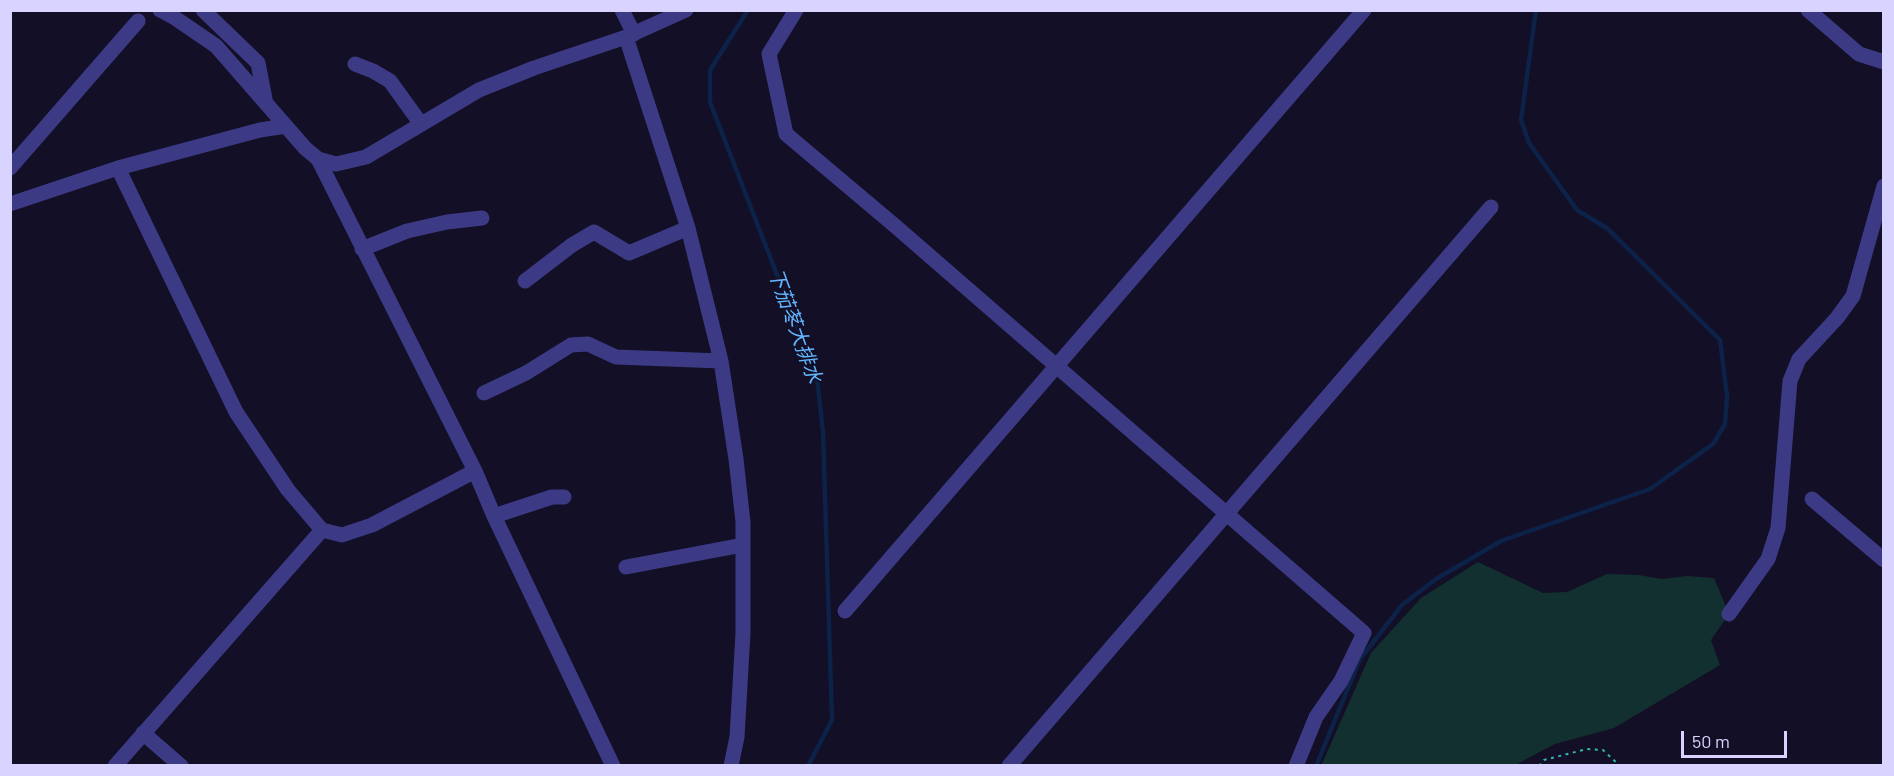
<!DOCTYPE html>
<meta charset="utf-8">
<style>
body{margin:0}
#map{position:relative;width:1894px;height:776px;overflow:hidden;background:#130f26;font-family:Barlow,sans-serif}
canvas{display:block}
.frame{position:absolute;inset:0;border:12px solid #d9d4ff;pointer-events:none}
.scale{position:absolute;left:1681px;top:731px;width:106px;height:27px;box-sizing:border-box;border:3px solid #d9d4ff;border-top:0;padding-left:8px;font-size:18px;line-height:21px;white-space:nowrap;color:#d9d4ff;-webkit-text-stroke:4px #130f26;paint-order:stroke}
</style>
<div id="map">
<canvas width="1894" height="776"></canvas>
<div class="frame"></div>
<div class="scale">50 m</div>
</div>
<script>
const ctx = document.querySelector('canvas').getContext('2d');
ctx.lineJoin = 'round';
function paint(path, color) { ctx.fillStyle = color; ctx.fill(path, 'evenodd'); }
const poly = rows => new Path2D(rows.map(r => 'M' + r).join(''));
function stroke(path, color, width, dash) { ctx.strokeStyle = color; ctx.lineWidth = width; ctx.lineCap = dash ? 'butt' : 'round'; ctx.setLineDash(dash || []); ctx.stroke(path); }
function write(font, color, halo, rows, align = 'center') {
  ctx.font = font + ' Barlow,"Noto Sans TC",sans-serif'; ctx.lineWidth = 4.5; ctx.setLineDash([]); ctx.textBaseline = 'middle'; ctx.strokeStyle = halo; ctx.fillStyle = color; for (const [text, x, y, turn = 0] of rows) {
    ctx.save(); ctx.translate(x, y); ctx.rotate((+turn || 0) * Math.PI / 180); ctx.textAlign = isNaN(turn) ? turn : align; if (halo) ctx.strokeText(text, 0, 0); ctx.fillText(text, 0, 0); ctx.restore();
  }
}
paint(poly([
 [1478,562,1543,593,1567,592,1607,574,1639,575,1661,579,1687,576,1714,578,1729,614,1711,640,1720,665,1614,728,1555,744,1515,765,1321,766,1371,653,1421,598]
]), '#12302f');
stroke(poly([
 [748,10,710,70,710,102,817,378,823,432,832,720,808,766],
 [1316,766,1360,659,1402,605,1436,579,1501,541,1650,489,1713,444,1725,424,1727,396,1720,340,1608,229,1577,210,1529,143,1521,120,1536,10]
]), '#0c2248', 4.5);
stroke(poly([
 [1539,766,1544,760,1587,749,1603,750,1620,766]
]), '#2fb8b0', 2, [3, 4.5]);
stroke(poly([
 [160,10,175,18,216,46,305,148,318,159,336,164,366,157,479,90,534,68,626,37,686,10],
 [203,10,258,63,265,99],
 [622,10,634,34],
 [796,10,769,54,786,134,894,225,1364,633,1341,681,1316,717,1296,766],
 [1808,10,1859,54,1884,62],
 [626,37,688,228,721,361,736,459,743,522,743,633,737,737,731,766],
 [355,64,373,71,390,81,421,124],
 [318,159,475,471,494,516,613,766],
 [10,168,138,21],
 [118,168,236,412,288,490,322,530,342,535,372,525,475,471],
 [10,204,118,168,260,130,286,126],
 [362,249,407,231,447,222,482,218],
 [525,281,572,245,594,232,629,253,688,228],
 [484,393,526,373,571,345,588,344,616,357,721,361],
 [1812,499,1884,560],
 [494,516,552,497,564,497],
 [626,567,743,545],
 [845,611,1364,10],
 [1729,614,1768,559,1778,528,1790,381,1799,359,1837,318,1853,296,1884,186],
 [143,733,181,766],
 [115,766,322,530],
 [1009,766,1491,207]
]), '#3d3a85', 15);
write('italic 20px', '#62b6ff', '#130f26', [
 ["下茄苳大排水",795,326,70]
]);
</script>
